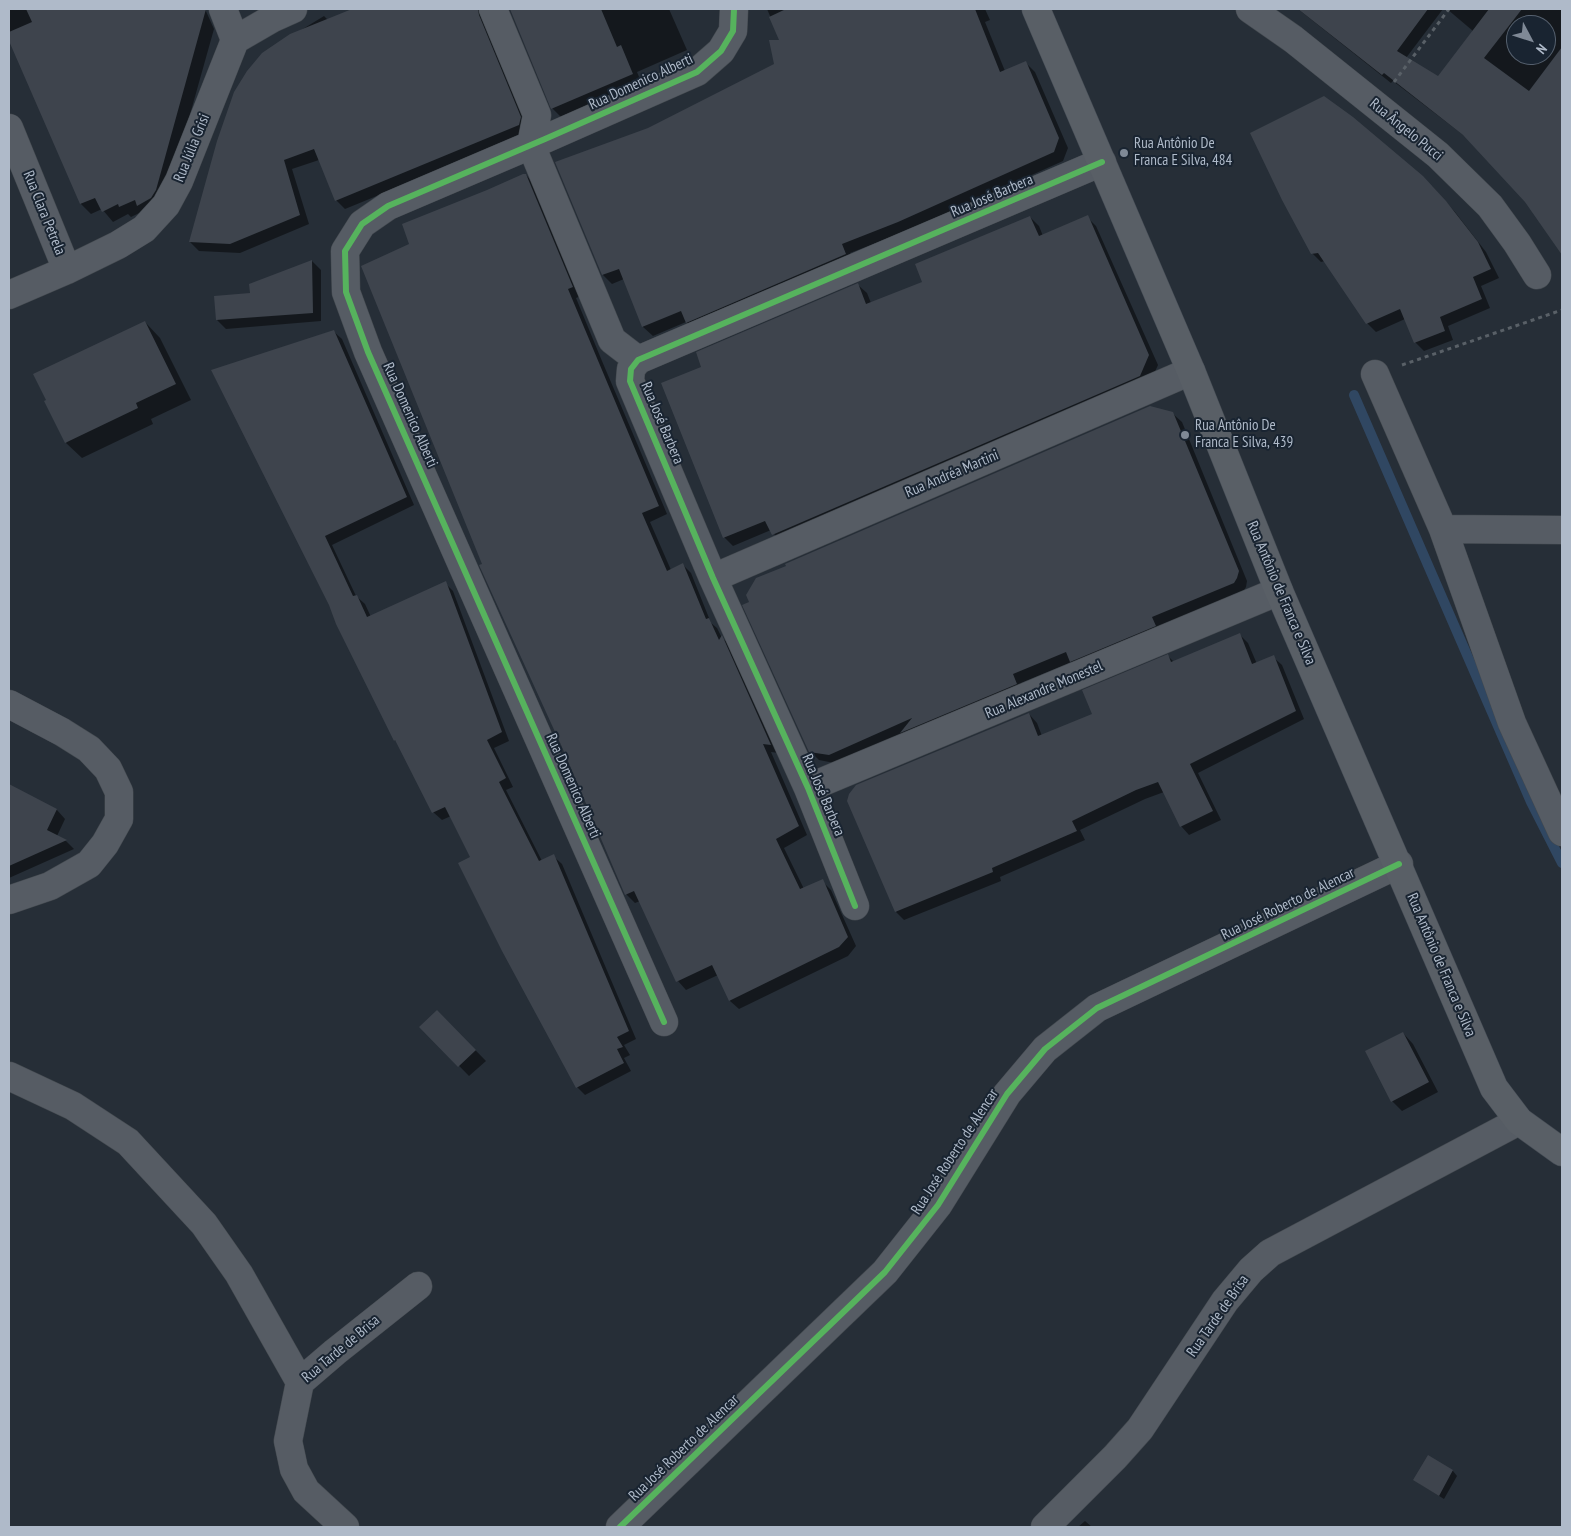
<!DOCTYPE html>
<meta charset="utf-8">
<style>
body{margin:0}
#map{position:relative;width:1571px;height:1536px;overflow:hidden;background:#262e37;font-family:"PT Sans Narrow",sans-serif}
canvas{display:block}
.frame{position:absolute;inset:0;border:10px solid #afbac9;pointer-events:none}
.north{position:absolute;left:1506px;top:15px;width:50px;height:50px;box-sizing:border-box;background:#192431;border:1px solid #55606e;border-radius:50%;rotate:130deg;font-size:14px;font-weight:700;line-height:20px;text-align:center;color:#afbac9}
.north::after{content:'';display:block;margin:auto;width:18px;height:22px;background:#7f8996;clip-path:polygon(50% 0,100% 100%,50% 72%,0 100%)}
</style>
<div id="map">
<canvas width="1571" height="1536"></canvas>
<div class="frame"></div>
<div class="north">N</div>
</div>
<script>
const ctx = document.querySelector('canvas').getContext('2d');
ctx.lineJoin = 'round';
function paint(path, color) { ctx.fillStyle = color; ctx.fill(path, 'evenodd'); }
const poly = rows => new Path2D(rows.map(r => 'M' + r).join(''));
function stroke(path, color, width, dash) { ctx.strokeStyle = color; ctx.lineWidth = width; ctx.lineCap = dash ? 'butt' : 'round'; ctx.setLineDash(dash || []); ctx.stroke(path); }
function write(font, color, halo, rows, align = 'center') {
  ctx.font = font + ' "PT Sans Narrow",sans-serif'; ctx.lineWidth = 4; ctx.setLineDash([]); ctx.textBaseline = 'middle'; ctx.strokeStyle = halo; ctx.fillStyle = color; for (const [text, x, y, turn = 0] of rows) {
    ctx.save(); ctx.translate(x, y); ctx.rotate((+turn || 0) * Math.PI / 180); ctx.textAlign = isNaN(turn) ? turn : align; if (halo) ctx.strokeText(text, 0, 0); ctx.fillText(text, 0, 0); ctx.restore();
  }
}
paint(poly([
 [9,9,205,9,214,29,166,200,131,217,128,214,113,222,102,209,91,214,81,204,9,35],
 [362,9,490,9,530,127,528,134,345,209,336,200,319,160,292,169,309,224,240,253,199,251,190,242,218,142,262,54,324,16,331,23],
 [511,9,669,9,687,50,637,72,642,84,562,118,552,108],
 [767,9,985,9,990,20,985,22,1005,71,1025,62,1035,72,1068,148,1063,161,907,231,850,253,855,263,696,331,686,322,653,336,643,327,624,279,612,284,603,275,557,163,648,129,776,64,781,41],
 [1298,9,1443,9,1406,58,1438,77,1473,31,1447,9,1562,9,1562,249,1560,243,1526,201,1471,141,1393,81,1391,83],
 [1516,25,1546,25,1546,55,1516,55],
 [526,175,534,184,581,296,576,298,602,361,667,514,650,522,671,570,683,565,691,573,711,623,717,628,722,638,730,645,779,753,771,752,807,835,784,848,804,889,822,881,831,890,856,946,848,956,739,1009,730,1001,718,975,686,990,678,981,640,901,635,903,626,894,483,565,411,245],
 [1432,186,1455,212,1486,252,1499,278,1481,286,1490,308,1448,326,1453,340,1424,351,1415,342,1405,319,1376,332,1367,323,1325,261,1321,262,1312,253],
 [1030,217,1039,226,1043,236,1087,217,1096,226,1158,365,1149,385,782,544,771,530,733,546,724,537,703,368,858,285,867,293,871,303,924,282],
 [312,261,321,270,321,321,226,329,217,320,251,294],
 [145,322,160,338,191,400,151,419,153,424,82,458,66,443],
 [333,331,342,339,414,505,332,545,356,596,365,604,371,617,445,583,453,591,509,741,494,748,513,787,506,790,542,861,553,856,562,864,636,1039,624,1045,630,1055,624,1058,631,1071,585,1095,577,1087,472,858,451,816,442,820,433,812,399,744,395,740,337,621,331,604,212,371],
 [1172,413,1182,422,1247,581,1246,587,1243,592,1080,670,1072,662,1021,683,1025,692,839,764,819,760,810,751],
 [1240,635,1248,643,1257,664,1273,657,1282,665,1304,719,1198,773,1221,820,1189,835,1181,826,1164,792,1145,799,1080,830,1085,840,1000,877,1001,881,904,920,896,912,1029,714,1037,723,1042,736,1093,715,1168,656,1174,662],
 [9,786,57,810,65,819,57,836,66,841,74,849,9,878],
 [437,1011,486,1061,469,1076,421,1027],
 [1403,1033,1413,1044,1438,1092,1402,1111,1392,1101],
 [1429,1457,1453,1471,1457,1476,1444,1499,1420,1484,1415,1480],
 [1085,1521,1092,1527,1078,1527]
]), '#0007');
stroke(poly([
 [1354,395,1531,802,1562,863]
]), '#304762', 10);
paint(poly([
 [26,9,206,9,156,190,151,198,137,206,135,200,119,207,118,204,102,212,95,198,80,204,9,41,9,32,32,22],
 [352,9,478,9,479,15,521,117,519,125,335,201,314,149,284,160,300,215,230,244,189,242,217,141,234,92,247,71,262,53,290,34],
 [510,9,601,9,617,47,621,45,633,74,551,109],
 [786,9,975,9,1000,72,1026,61,1059,138,1054,152,898,222,842,244,846,254,686,323,681,311,642,327,619,269,602,275,555,162,648,128,774,64,769,40,779,40,769,17],
 [1298,9,1428,9,1397,51,1438,76,1489,9,1522,9,1484,58,1529,91,1562,47,1562,255,1525,202,1463,135,1384,73,1382,75],
 [1324,96,1353,117,1423,176,1446,201,1478,242,1491,269,1473,277,1482,299,1440,317,1445,331,1414,343,1400,309,1366,324,1318,253,1311,254,1282,200,1250,133],
 [523,174,526,174,573,287,568,289,659,506,642,513,667,571,683,563,706,619,709,618,719,640,722,635,771,745,763,744,799,826,776,839,800,889,823,879,848,937,839,947,729,1001,712,965,676,982,634,891,625,895,561,745,479,565,482,564,361,266,409,244,402,224,487,190],
 [1088,215,1149,355,1140,376,772,535,765,521,723,538,661,383,701,367,696,352,858,283,866,304,922,282,915,264,1030,216,1039,236],
 [312,260,313,313,216,320,214,296,250,293,249,284],
 [145,321,176,384,136,403,138,408,65,443,44,401,46,400,33,374],
 [334,330,407,497,325,536,353,596,357,595,367,617,446,581,502,732,487,740,506,778,499,782,539,861,554,854,629,1031,617,1037,623,1047,617,1049,624,1063,576,1088,502,951,458,863,470,857,445,807,432,813,395,740,394,741,336,624,329,605,211,370],
 [1150,406,1173,412,1239,571,1237,578,1234,583,1152,617,1156,626,1070,662,1066,652,1013,674,1017,684,900,733,912,718,829,755,809,752,742,605,749,602,746,595,756,578,786,566,785,564],
 [1240,633,1252,664,1274,655,1296,711,1190,764,1213,811,1180,827,1158,782,1136,790,1072,821,1077,831,992,868,993,872,895,912,847,801,849,794,856,785,1029,713,1038,736,1092,714,1082,690,1168,654,1171,662],
 [9,784,57,809,47,830,67,840,9,866],
 [437,1010,476,1050,458,1067,419,1027],
 [1403,1032,1429,1082,1391,1102,1365,1051],
 [1428,1455,1453,1470,1439,1496,1413,1480]
]), '#3e444d');
const minor = poly([
 [223,9,235,40],
 [493,9,537,115,531,145,612,340,638,360],
 [1250,9,1293,39,1438,155,1490,206,1517,243,1537,275],
 [9,128,67,270],
 [9,295,67,270,118,245,144,229,166,205,179,181,235,40,273,18,293,9],
 [1375,374,1443,529,1512,723,1562,832],
 [1443,529,1562,530],
 [713,578,1191,371],
 [9,704,62,732,89,749,108,769,119,792,119,819,105,844,89,864,50,886,9,900],
 [808,788,1279,591],
 [855,906,808,788,713,578,630,381,631,369,638,360,1102,162],
 [664,1022,368,352,346,292,345,251,362,224,388,206,545,139,697,72,721,51,733,31,734,9],
 [9,1076,73,1106,128,1142,204,1224,239,1274,300,1382],
 [345,1527,306,1491,294,1469,288,1441,300,1382,335,1352,418,1286],
 [620,1527,885,1272,938,1205,1007,1094,1045,1049,1097,1008,1399,864],
 [1045,1527,1115,1457,1140,1429,1225,1301,1251,1270,1270,1253,1519,1121]
]);
const major = poly([
 [1036,9,1191,371,1279,591,1494,1088,1519,1121,1562,1152]
]);
stroke(minor, '#43494f', 29);
stroke(major, '#434a53', 29);
stroke(poly([
 [1394,82,1449,9],
 [1402,365,1562,310]
]), '#596067', 3, [4, 4]);
stroke(minor, '#565c64', 28);
stroke(major, '#595f66', 28);
stroke(poly([
 [855,906,808,788,713,578,630,381,631,369,638,360,1102,162],
 [664,1022,368,352,346,292,345,251,362,224,388,206,545,139,697,72,721,51,733,31,734,9],
 [620,1527,885,1272,938,1205,1007,1094,1045,1049,1097,1008,1399,864]
]), '#56b35d', 6);
for (const [x, y, r, color] of [
 [1124,153,5,"#7f8996"],
 [1185,435,5,"#7f8996"]
]) { const dot = new Path2D(); dot.arc(x, y, r, 0, 2 * Math.PI); ctx.fillStyle = color; ctx.fill(dot); stroke(dot, '#192431', 2); }
write('15px', '#afbac9', '#192431', [
 ["Rua Domenico Alberti",641,82,-25],
 ["Rua Ângelo Pucci",1406,130,39],
 ["Rua Júlia Grisi",192,148,-68],
 ["Rua José Barbera",992,196,-23],
 ["Rua Clara Petrela",44,213,68],
 ["Rua Domenico Alberti",410,415,66],
 ["Rua José Barbera",662,423,67],
 ["Rua Andréa Martini",952,474,-23],
 ["Rua Antônio de Franca e Silva",1281,593,67],
 ["Rua Alexandre Monestel",1044,690,-23],
 ["Rua Domenico Alberti",573,786,66],
 ["Rua José Barbera",823,795,67],
 ["Rua José Roberto de Alencar",1288,904,-26],
 ["Rua Antônio de Franca e Silva",1441,965,67],
 ["Rua José Roberto de Alencar",955,1152,-57],
 ["Rua Tarde de Brisa",1218,1316,-55],
 ["Rua Tarde de Brisa",341,1349,-40],
 ["Rua José Roberto de Alencar",684,1448,-44]
]);
write('15px', '#afbac9', '#192431', [
 ["Rua Antônio De",1134,144],
 ["Franca E Silva, 484",1134,161],
 ["Rua Antônio De",1195,426],
 ["Franca E Silva, 439",1195,443]
], 'left');
</script>
